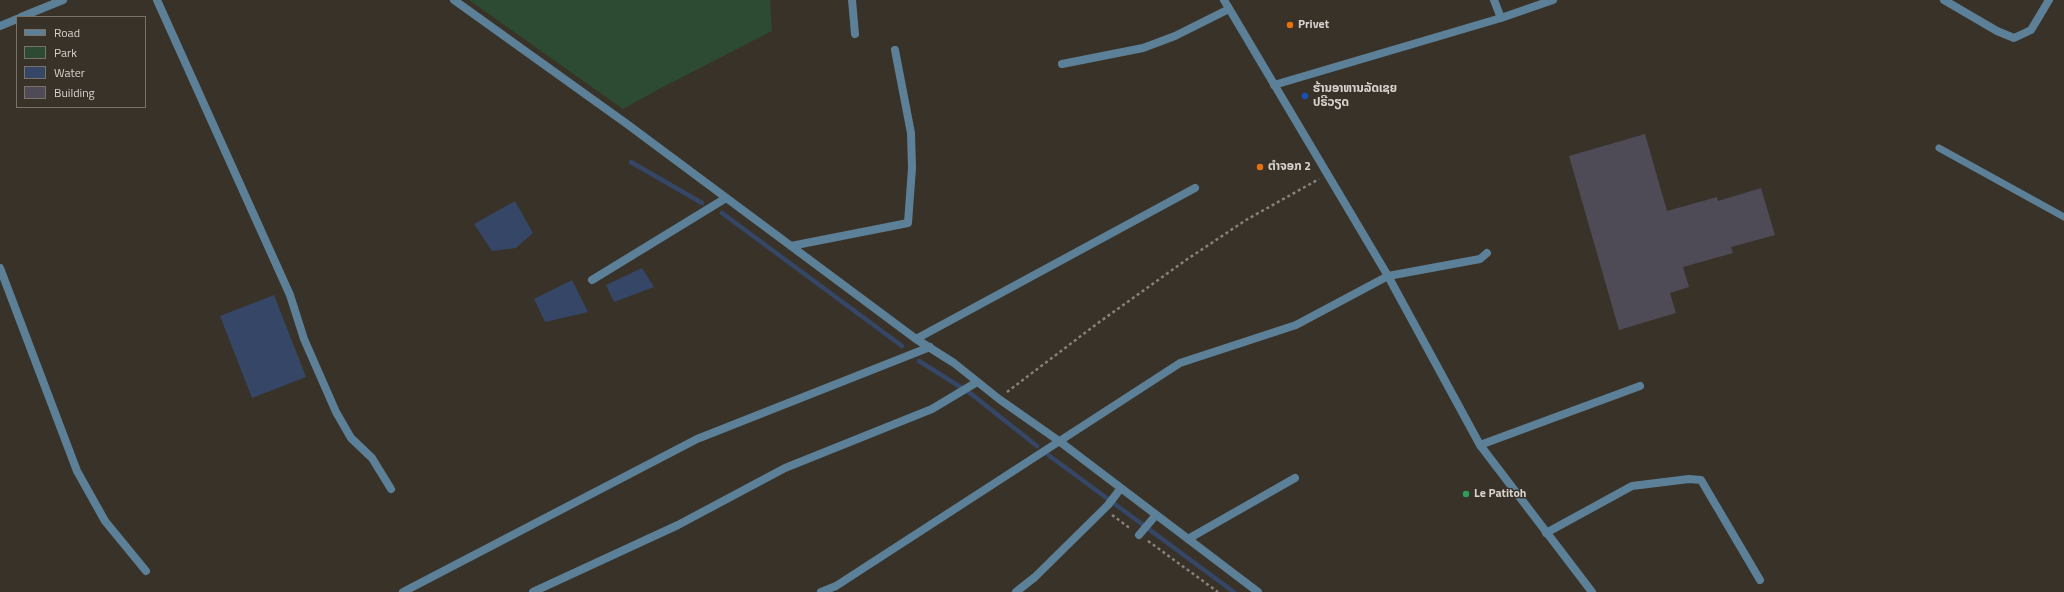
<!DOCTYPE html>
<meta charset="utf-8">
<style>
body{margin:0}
#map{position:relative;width:2064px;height:592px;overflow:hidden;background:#393229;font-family:"Titillium Web",sans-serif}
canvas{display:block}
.legend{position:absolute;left:16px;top:16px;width:130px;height:92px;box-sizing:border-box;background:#393229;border:1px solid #78726b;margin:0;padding:5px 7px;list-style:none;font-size:12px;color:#d7d2cd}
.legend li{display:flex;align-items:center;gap:8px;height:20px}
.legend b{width:20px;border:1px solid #78726b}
</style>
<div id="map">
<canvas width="2064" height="592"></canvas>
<ul class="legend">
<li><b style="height:5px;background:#5c8097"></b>Road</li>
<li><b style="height:11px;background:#2d4b32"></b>Park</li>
<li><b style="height:11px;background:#354667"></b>Water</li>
<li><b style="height:11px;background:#4f4b56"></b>Building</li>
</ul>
</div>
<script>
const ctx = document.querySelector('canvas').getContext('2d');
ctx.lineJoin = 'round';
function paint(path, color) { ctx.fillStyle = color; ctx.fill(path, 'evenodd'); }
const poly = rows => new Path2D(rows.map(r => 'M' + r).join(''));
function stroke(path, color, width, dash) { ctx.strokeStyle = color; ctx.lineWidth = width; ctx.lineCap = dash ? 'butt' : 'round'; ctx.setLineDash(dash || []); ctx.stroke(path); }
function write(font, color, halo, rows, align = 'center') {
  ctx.font = font + ' "Titillium Web","Noto Sans Lao",sans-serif'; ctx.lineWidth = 3; ctx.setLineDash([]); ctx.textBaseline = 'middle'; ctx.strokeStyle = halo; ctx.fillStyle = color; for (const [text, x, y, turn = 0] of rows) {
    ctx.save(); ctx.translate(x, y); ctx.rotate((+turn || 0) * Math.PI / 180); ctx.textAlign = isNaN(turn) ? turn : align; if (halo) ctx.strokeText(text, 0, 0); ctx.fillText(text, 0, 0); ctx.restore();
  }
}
paint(poly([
 [469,0,770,0,772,31,661,88,623,109]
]), '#2d4b32');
paint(poly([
 [515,201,533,233,516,248,492,251,474,224],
 [642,268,654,287,614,302,606,285],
 [572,280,588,312,545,322,534,299],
 [274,295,306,377,252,398,220,316]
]), '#354667');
stroke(poly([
 [631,162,702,203],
 [722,213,902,346],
 [919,361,970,393,1037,446],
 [1047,454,1234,592]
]), '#354667', 4.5);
paint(poly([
 [1645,134,1667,211,1717,197,1718,201,1761,188,1775,235,1731,247,1733,253,1683,267,1689,287,1670,293,1676,313,1619,330,1569,156]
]), '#4f4b56');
stroke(poly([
 [1007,392,1098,323,1186,260,1246,220,1319,179],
 [1112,515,1131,529],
 [1148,541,1218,592]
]), '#88827b', 2.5, [3, 3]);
stroke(poly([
 [1939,148,2064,217]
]), '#5c8097', 7);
stroke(poly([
 [157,0,290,295,304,339,336,412,351,438,372,458,391,489],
 [454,0,627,124,916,339,954,363,999,399,1059,441,1258,592],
 [852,0,855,34],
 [1494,0,1501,18],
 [1944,0,1997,31,2014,38,2031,30,2049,0],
 [21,17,63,0],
 [0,26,17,19],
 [1062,64,1143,48,1175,36,1229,9],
 [1274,85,1501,18,1553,0],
 [791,246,908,223,912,168,911,133,895,50],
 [0,268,77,471,105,521,146,571],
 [592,280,726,198],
 [916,339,1195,188],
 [1480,445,1640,386],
 [1546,533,1632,486,1689,479,1701,480,1760,580],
 [1139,535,1156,515],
 [1188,539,1295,478],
 [403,592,697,439,930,347],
 [533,592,678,525,785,468,932,409,977,382],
 [821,592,836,586,1180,363,1296,325,1388,276,1480,259,1487,253],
 [1016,592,1035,577,1108,505,1121,488]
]), '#5c8097', 8);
stroke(poly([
 [1224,0,1388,276,1480,445,1592,592]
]), '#5c8097', 8);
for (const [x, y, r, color] of [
 [1290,25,4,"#e8710a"],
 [1305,96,4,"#1a4fb4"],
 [1260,167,4,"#e8710a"],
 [1466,494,4,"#2e9e5b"]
]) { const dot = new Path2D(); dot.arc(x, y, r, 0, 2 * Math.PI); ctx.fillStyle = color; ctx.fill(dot); stroke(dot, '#393229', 1.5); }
write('bold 12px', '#d7d2cd', '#393229', [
 ["Privet",1298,25],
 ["ຮ້ານອາຫານລັດເຊຍ",1313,89],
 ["ປຣີວຽດ",1313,103],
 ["ຕຳຈອກ 2",1268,167],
 ["Le Patitoh",1474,494]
], 'left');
</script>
